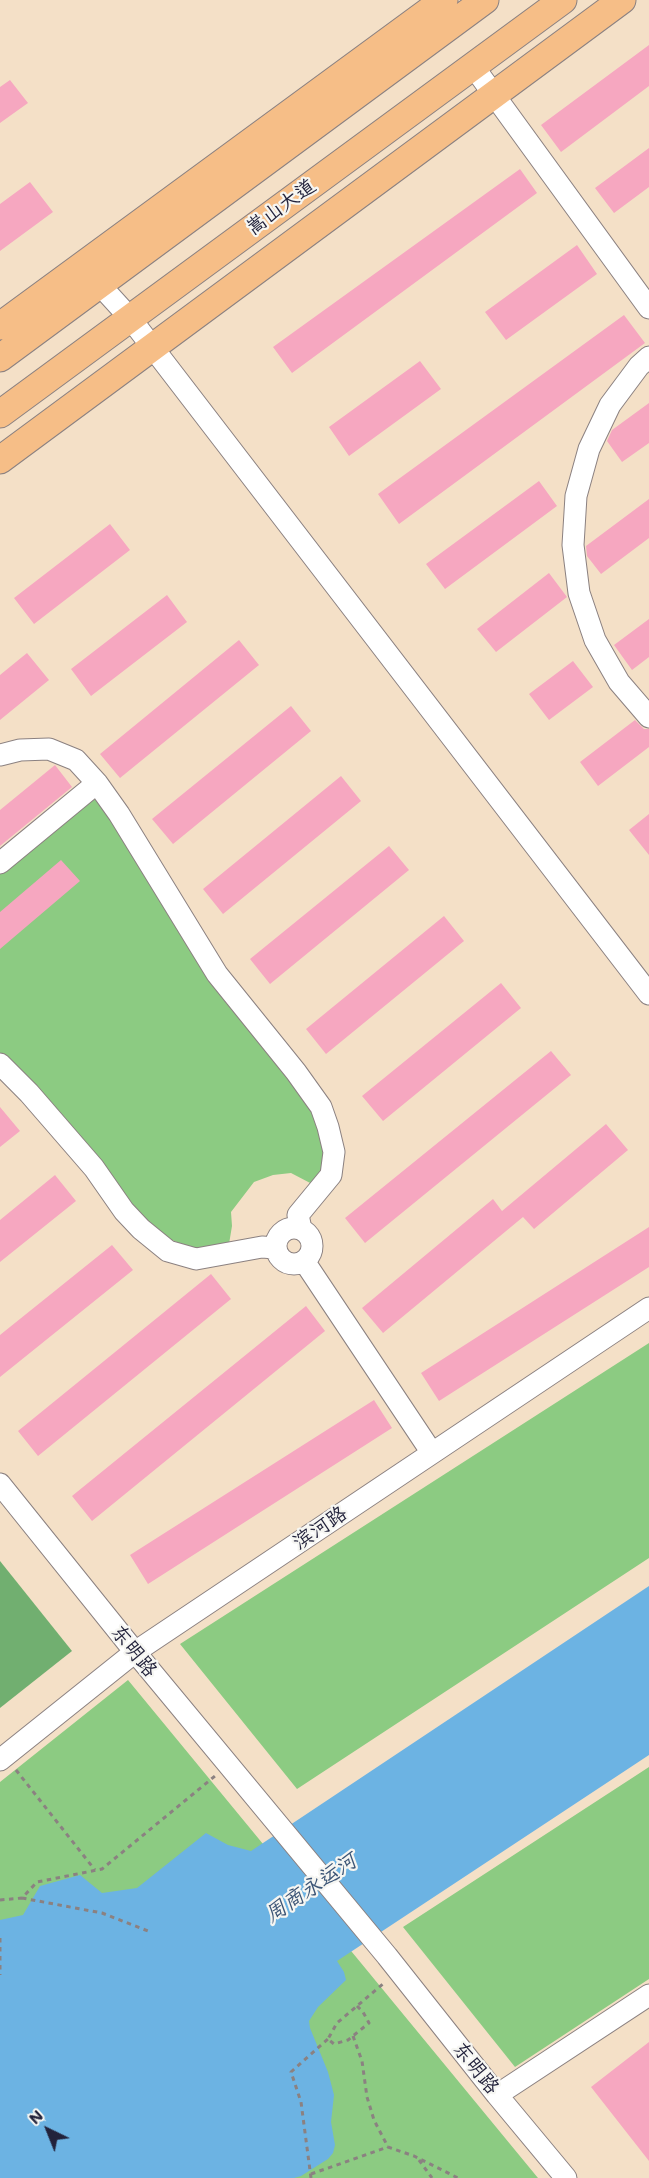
<!DOCTYPE html>
<meta charset="utf-8">
<style>
body{margin:0}
#map{position:relative;width:649px;height:2178px;overflow:hidden;background:#f4e0c7;font-family:Mali,sans-serif}
canvas{display:block}
.north{position:absolute;left:18px;top:2100px;width:60px;height:60px;-webkit-text-stroke:4px #f6f6f2;paint-order:stroke;rotate:317deg;font-size:16px;font-weight:700;line-height:24px;text-align:center;color:#22223b}
.north::after{content:'';display:block;margin:auto;width:21px;height:27px;background:#22223b;clip-path:polygon(50% 0,100% 100%,50% 72%,0 100%)}
</style>
<div id="map">
<canvas width="649" height="2178"></canvas>
<div class="north">N</div>
</div>
<script>
const ctx = document.querySelector('canvas').getContext('2d');
ctx.lineJoin = 'round';
function paint(path, color) { ctx.fillStyle = color; ctx.fill(path, 'evenodd'); }
const poly = rows => new Path2D(rows.map(r => 'M' + r).join(''));
function stroke(path, color, width, dash) { ctx.strokeStyle = color; ctx.lineWidth = width; ctx.lineCap = dash ? 'butt' : 'round'; ctx.setLineDash(dash || []); ctx.stroke(path); }
function write(font, color, halo, rows, align = 'center') {
  ctx.font = font + ' Mali,"LXGW WenKai TC",sans-serif'; ctx.lineWidth = 4.5; ctx.setLineDash([]); ctx.textBaseline = 'middle'; ctx.strokeStyle = halo; ctx.fillStyle = color; for (const [text, x, y, turn = 0] of rows) {
    ctx.save(); ctx.translate(x, y); ctx.rotate((+turn || 0) * Math.PI / 180); ctx.textAlign = isNaN(turn) ? turn : align; if (halo) ctx.strokeText(text, 0, 0); ctx.fillText(text, 0, 0); ctx.restore();
  }
}
paint(poly([
 [97,794,320,1123,326,1159,314,1185,291,1173,273,1175,254,1182,231,1212,232,1226,229,1244,198,1251,172,1240,142,1219,52,1108,0,1053,0,874],
 [649,1343,649,1558,297,1789,180,1644],
 [128,1680,538,2178,0,2178,0,1782],
 [649,1767,649,1979,515,2067,403,1927]
]), '#8ccb82');
paint(poly([
 [0,1561,72,1651,0,1708]
]), '#71af70');
paint(poly([
 [649,1586,649,1755,337,1961,344,1972,346,1980,318,2007,309,2021,310,2028,328,2072,334,2095,331,2122,335,2145,333,2153,328,2159,301,2176,294,2178,0,2178,0,1920,23,1915,40,1886,80,1875,102,1893,137,1888,206,1833,228,1845,251,1851]
]), '#6cb3e3');
paint(poly([
 [649,45,649,86,561,152,541,125],
 [10,80,28,103,0,123,0,87],
 [649,148,649,187,614,213,595,188],
 [520,169,537,193,292,373,273,347],
 [30,182,53,212,0,251,0,204],
 [577,245,597,274,506,340,485,312],
 [624,315,645,343,399,524,378,494],
 [420,361,441,389,349,456,329,427],
 [649,403,649,443,622,462,607,441,612,430],
 [539,481,557,506,445,589,426,564],
 [649,499,649,538,601,574,587,556,586,546],
 [110,524,130,550,34,624,14,598],
 [549,573,567,597,496,652,477,629],
 [167,595,187,622,91,696,71,669],
 [649,619,649,657,632,670,614,645],
 [239,640,259,665,120,778,100,754],
 [27,653,49,680,0,720,0,675],
 [573,661,593,687,549,720,529,694],
 [291,706,311,731,173,844,152,819],
 [635,720,644,729,649,729,649,747,598,786,580,762],
 [55,765,72,787,0,846,0,810],
 [341,776,361,801,223,914,203,889],
 [649,814,649,855,629,830],
 [389,846,409,870,270,984,250,959],
 [61,860,80,881,0,949,0,912],
 [444,916,464,941,326,1054,306,1029],
 [501,983,521,1008,383,1121,362,1096],
 [551,1051,571,1075,365,1243,345,1218],
 [0,1107,20,1131,0,1147],
 [606,1124,628,1150,534,1229,523,1217,383,1333,362,1308,493,1199,502,1211],
 [55,1175,76,1201,0,1262,0,1220],
 [649,1227,649,1267,439,1401,421,1373],
 [112,1245,133,1270,0,1377,0,1335],
 [211,1274,231,1299,38,1456,18,1431],
 [306,1306,325,1331,92,1521,72,1496],
 [374,1400,392,1428,148,1584,130,1555],
 [649,2042,649,2161,591,2087]
]), '#f6a7c0');
const minor = poly([
 [473,66,649,308],
 [99,284,130,318,649,994],
 [649,357,639,366,610,405,589,449,576,496,573,545,579,593,595,640,619,682,649,717],
 [0,755,20,750,49,749,76,760,97,783,119,814,217,974,296,1072,321,1107,328,1127,334,1152,331,1175,298,1215,301,1229],
 [0,863,97,783],
 [0,1064,29,1093,94,1168,124,1211,141,1229,168,1251,196,1259,262,1247,275,1248],
 '276 1246a18 18 0 1 1 36 0a18 18 0 1 1-36 0Z',
 [304,1261,432,1453],
 [0,1484,135,1652,387,1956,497,2095,566,2178],
 [0,1760,135,1652,649,1308],
 [497,2095,649,1995]
]);
const major = poly([
 [0,326,444,0],
 [0,358,485,0],
 [0,414,563,0],
 [0,460,622,0]
]);
stroke(minor, '#8b8181', 23);
stroke(major, '#8b8181', 29);
stroke(poly([
 [16,1770,95,1870],
 [22,1898,102,1913,148,1931],
 [0,1900,22,1898,37,1882,102,1869,215,1776],
 [0,1938,0,1975],
 [357,2006,363,2012,369,2023,348,2040,334,2044,328,2039,337,2023,357,2006,384,1983],
 [353,2036,362,2061,367,2097,374,2120,388,2147,414,2156,458,2178],
 [419,2160,432,2178],
 [311,2174,388,2147],
 [311,2178,301,2102,291,2072,328,2039]
]), '#8b8181', 3, [4.5, 4.5]);
stroke(minor, '#fff', 21);
stroke(major, '#f6be87', 27);
write('20px', '#22223b', '#f6f6f2', [
 ["嵩山大道",281,207,-36],
 ["滨河路",320,1528,-34],
 ["东明路",134,1651,51],
 ["东明路",476,2068,51]
]);
write('italic 21px', '#3c5576', '#f6f6f2', [
 ["周商永运河",311,1888,-34]
]);
</script>
